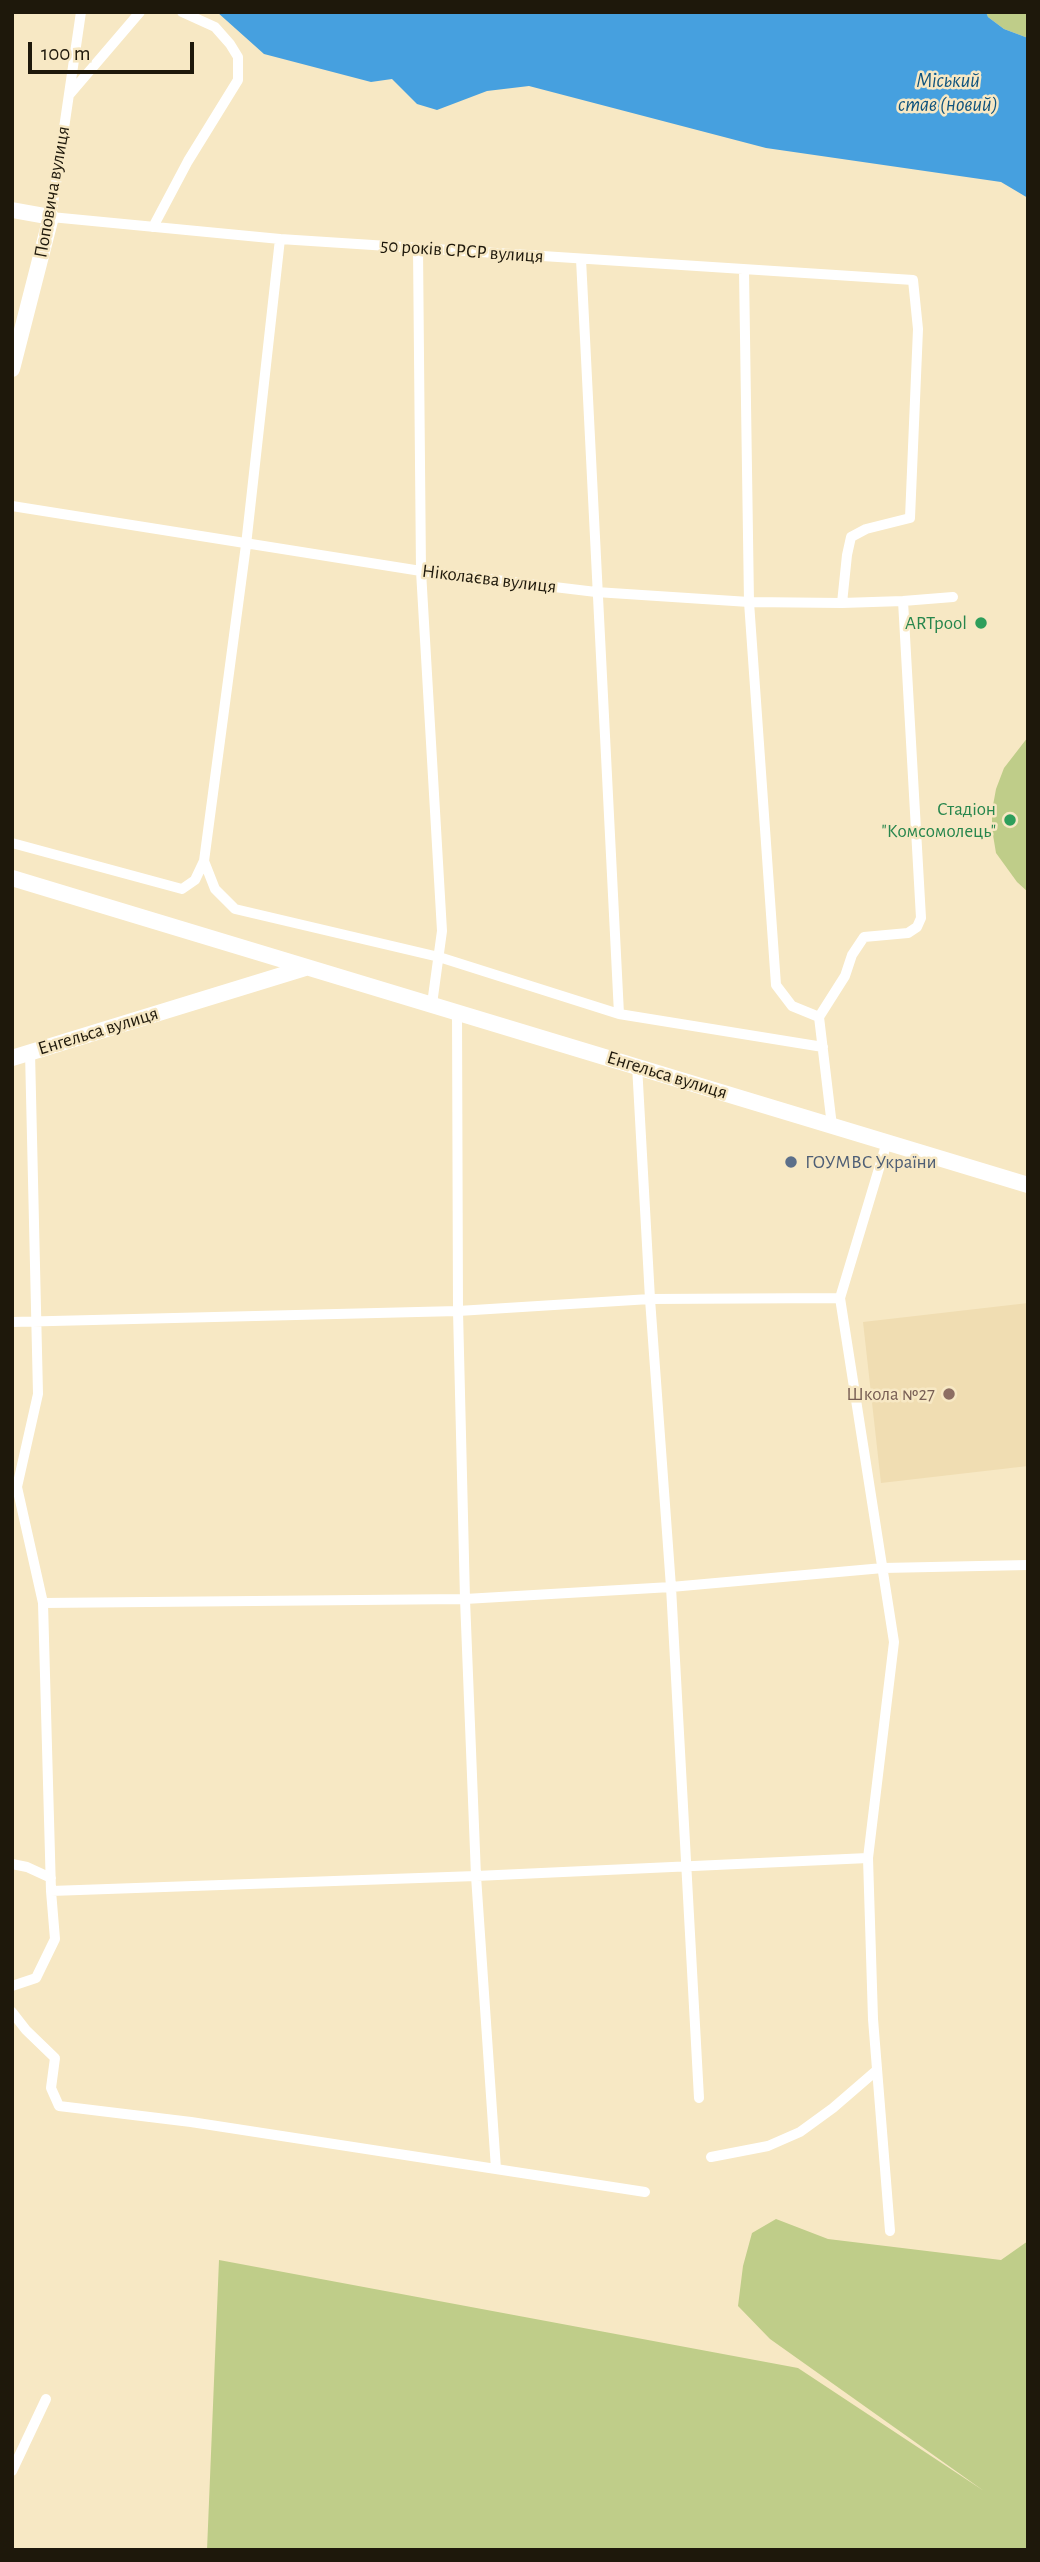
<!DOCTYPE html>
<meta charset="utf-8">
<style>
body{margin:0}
#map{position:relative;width:1040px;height:2562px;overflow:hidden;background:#f7e8c4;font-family:"Alegreya Sans",sans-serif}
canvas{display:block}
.frame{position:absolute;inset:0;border:14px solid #1e180b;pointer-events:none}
.scale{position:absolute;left:28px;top:42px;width:166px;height:32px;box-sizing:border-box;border:4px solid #1e180b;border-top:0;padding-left:9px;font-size:21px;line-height:24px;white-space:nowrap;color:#1e180b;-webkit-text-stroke:5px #f7e8c4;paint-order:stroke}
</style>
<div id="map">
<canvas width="1040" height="2562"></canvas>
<div class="frame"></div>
<div class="scale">100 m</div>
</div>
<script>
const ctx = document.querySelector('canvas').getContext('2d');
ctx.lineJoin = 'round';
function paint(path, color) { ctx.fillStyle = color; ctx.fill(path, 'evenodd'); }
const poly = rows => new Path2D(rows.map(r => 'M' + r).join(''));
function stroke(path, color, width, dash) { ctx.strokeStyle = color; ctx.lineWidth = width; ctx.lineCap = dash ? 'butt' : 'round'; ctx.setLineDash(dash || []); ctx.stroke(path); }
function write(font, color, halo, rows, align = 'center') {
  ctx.font = font + ' "Alegreya Sans",sans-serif'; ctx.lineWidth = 5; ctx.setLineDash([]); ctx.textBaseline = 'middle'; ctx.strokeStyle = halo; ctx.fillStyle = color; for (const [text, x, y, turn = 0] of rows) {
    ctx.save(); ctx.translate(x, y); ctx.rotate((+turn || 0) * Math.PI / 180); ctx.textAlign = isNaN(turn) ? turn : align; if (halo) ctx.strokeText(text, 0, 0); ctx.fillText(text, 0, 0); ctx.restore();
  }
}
paint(poly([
 [1028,1303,1028,1466,881,1483,863,1322]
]), '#f0ddb2');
paint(poly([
 [986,12,1028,12,1028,38,1004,29,988,17],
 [1028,737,1028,892,1017,882,996,853,992,829,992,811,996,789,1004,768],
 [776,2219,828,2239,1001,2260,1028,2241,1028,2550,207,2550,219,2260,798,2368,984,2491,770,2339,738,2306,743,2266,752,2233]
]), '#bfcd89');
paint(poly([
 [217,12,986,12,988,17,1004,29,1028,38,1028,198,1001,182,766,148,529,86,487,91,437,110,417,104,392,79,371,82,264,54]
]), '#46a0df');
stroke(poly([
 [69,95,140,12],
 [153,227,188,161,238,80,238,57,230,44,215,27,182,12],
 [418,248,421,571,442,931,432,1004],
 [581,259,619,1014],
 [744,270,749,602,776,985,792,1006,819,1017],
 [12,506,421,571,596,592,749,602,842,603,847,555,851,537,866,529,910,518,918,329,913,280,280,239,51,217,81,12],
 [842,603,903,601,953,597],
 [12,843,182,889,195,880,204,861,246,545,280,239],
 [204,861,215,889,235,909,439,957,619,1014,823,1047],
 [457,1012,458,1311,465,1599,476,1876,496,2169],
 [637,1065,650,1299,671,1587,699,2098],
 [832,1126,819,1017,845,976,852,955,864,937,908,933,917,927,921,918,903,601],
 [887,1142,840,1298,894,1642,868,1858,873,2019,890,2231],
 [12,1322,458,1311,650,1299,840,1298],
 [12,1486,17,1487,43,1603,51,1891,55,1939,36,1978,12,1986],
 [17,1487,38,1394,30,1052],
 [43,1603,465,1599,671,1587,883,1568,1028,1565],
 [12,1864,27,1867,51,1878],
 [51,1891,476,1876,868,1858],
 [12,2012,26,2030,55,2058,51,2088,59,2106,191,2122,645,2192],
 [711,2157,768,2146,800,2132,833,2108,877,2070],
 [12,2471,46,2399]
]), '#fff', 10);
stroke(poly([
 [12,210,51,217,12,369],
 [12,878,1028,1185],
 [12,1058,305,968]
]), '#fff', 16);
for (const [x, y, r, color] of [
 [981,623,7,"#2e9e5b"],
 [1010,820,7,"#2e9e5b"],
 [791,1162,7,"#5c6f8a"],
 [949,1394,7,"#8d6e63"]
]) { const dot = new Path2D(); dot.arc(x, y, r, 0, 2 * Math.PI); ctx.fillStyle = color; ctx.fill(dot); stroke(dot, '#f7e8c4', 2.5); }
write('19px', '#1e180b', '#f7e8c4', [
 ["Поповича вулиця",52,192,-80],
 ["50 років СРСР вулиця",462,251,4],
 ["Ніколаєва вулиця",489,579,7],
 ["Енгельса вулиця",98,1031,-17],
 ["Енгельса вулиця",667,1075,17]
]);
write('19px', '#27864d', '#f7e8c4', [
 ["ARTpool",967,623],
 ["Стадіон",996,809],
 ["\"Комсомолець\"",996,831]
], 'right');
write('19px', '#4e5e75', '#f7e8c4', [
 ["ГОУМВС України",805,1162]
], 'left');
write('19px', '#785e54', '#f7e8c4', [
 ["Школа №27",935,1394]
], 'right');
write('italic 21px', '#0f537d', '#f7e8c4', [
 ["Міський",948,81],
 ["став (новий)",948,105]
]);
</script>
